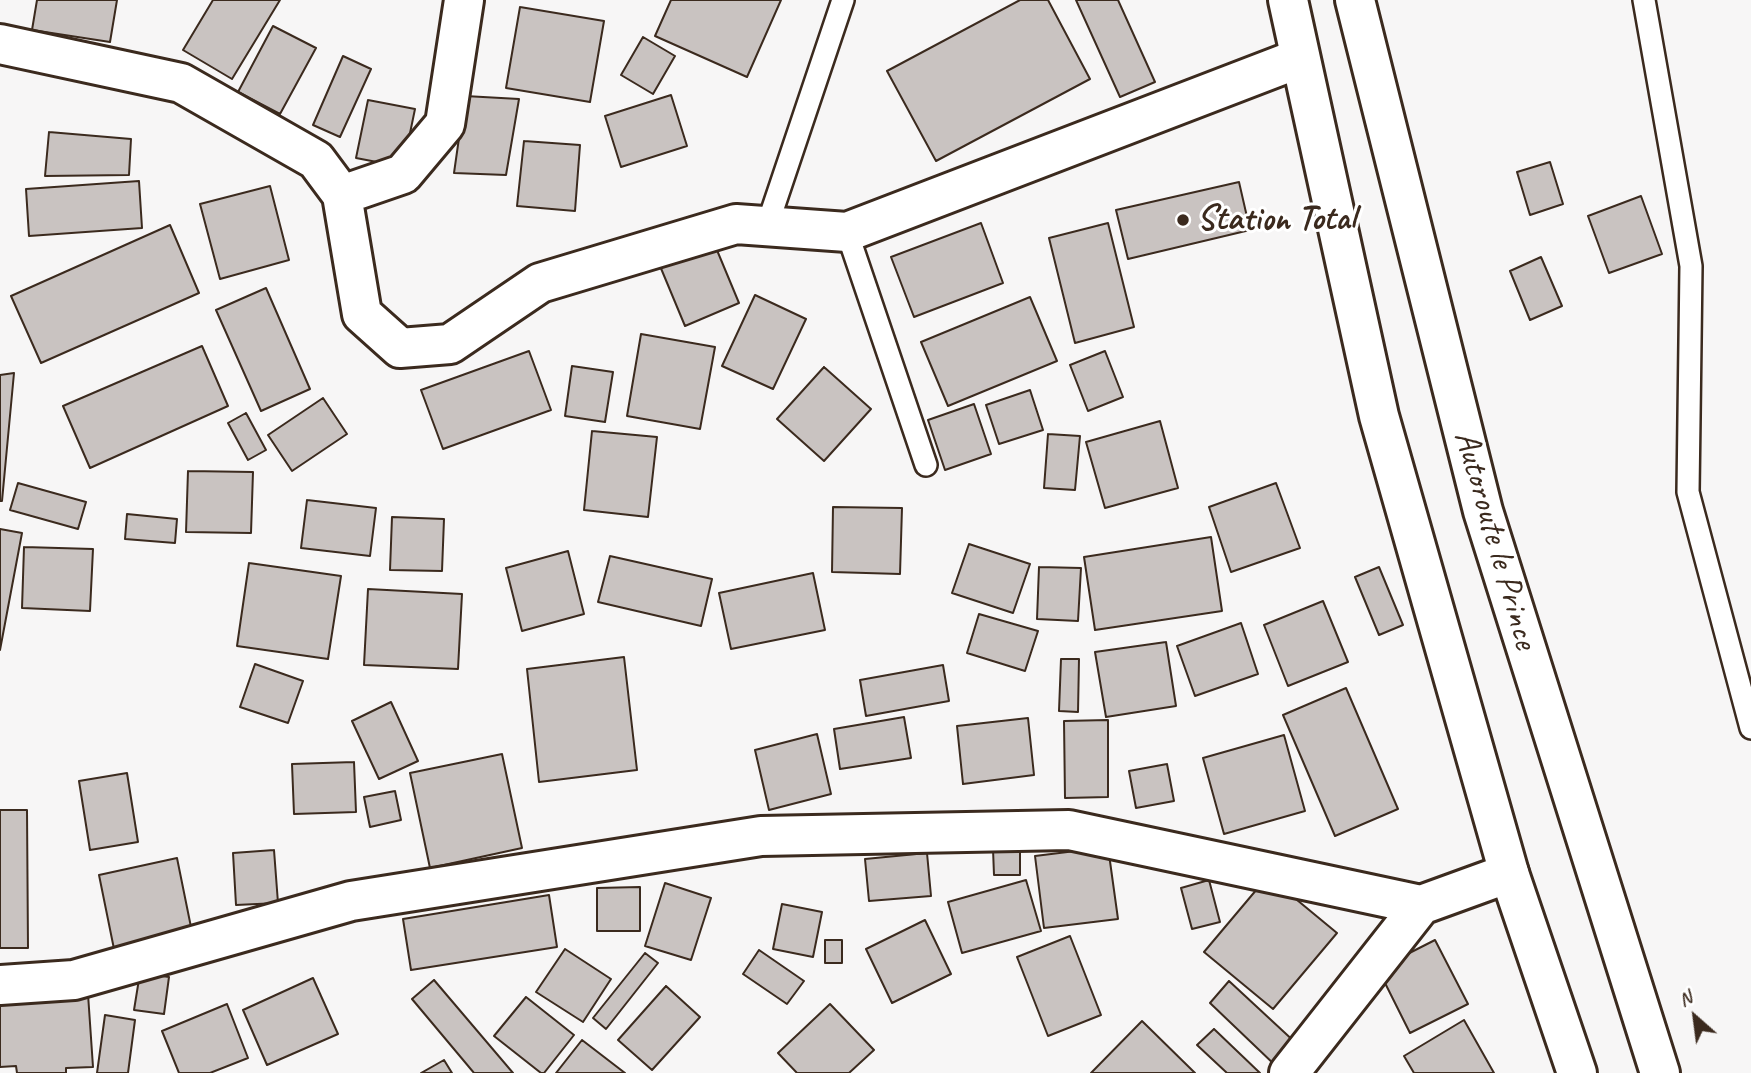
<!DOCTYPE html>
<style>
body{margin:0}
#map{position:relative;width:1751px;height:1073px;overflow:hidden;background:#f7f6f6;font-family:Caveat,sans-serif}
canvas{display:block}
.north{position:absolute;left:1660px;top:982px;width:70px;height:70px;-webkit-text-stroke:5px #fff;paint-order:stroke;rotate:332deg;font-size:19px;font-weight:700;line-height:28px;text-align:center;color:#3b2a1e}
.north::after{content:'';display:block;margin:auto;width:24px;height:32px;background:#3b2a1e;clip-path:polygon(50% 0,100% 100%,50% 72%,0 100%)}
</style>
<div id="map">
<canvas width="1751" height="1073"></canvas>
<div class="north">N</div>
</div>
<script>
const ctx = document.querySelector('canvas').getContext('2d');
ctx.lineJoin = 'round';
function paint(path, color) { ctx.fillStyle = color; ctx.fill(path, 'evenodd'); }
const poly = rows => new Path2D(rows.map(r => 'M' + r).join(''));
function stroke(path, color, width, dash) { ctx.strokeStyle = color; ctx.lineWidth = width; ctx.lineCap = dash ? 'butt' : 'round'; ctx.setLineDash(dash || []); ctx.stroke(path); }
function write(font, color, halo, rows, align = 'center') {
  ctx.font = font + ' Caveat,sans-serif'; ctx.lineWidth = 6; ctx.setLineDash([]); ctx.textBaseline = 'middle'; ctx.strokeStyle = halo; ctx.fillStyle = color; for (const [text, x, y, turn = 0] of rows) {
    ctx.save(); ctx.translate(x, y); ctx.rotate((+turn || 0) * Math.PI / 180); ctx.textAlign = isNaN(turn) ? turn : align; if (halo) ctx.strokeText(text, 0, 0); ctx.fillText(text, 0, 0); ctx.restore();
  }
}
const building = poly([
 [37,0,117,0,110,42,32,30,37,0],
 [213,0,280,0,232,79,183,50,213,0],
 [671,0,781,0,747,77,655,36,671,0],
 [1020,0,1048,0,1090,79,936,161,887,71,1020,0],
 [1076,0,1118,0,1155,82,1120,97,1076,0],
 [520,7,604,21,590,102,506,88,520,7],
 [273,26,316,48,280,114,238,92,273,26],
 [643,37,675,56,653,94,621,75,643,37],
 [343,56,371,69,340,137,313,125,343,56],
 [671,95,687,146,621,167,605,116,671,95],
 [465,96,519,99,506,175,454,173,465,96],
 [368,100,415,109,403,167,356,158,368,100],
 [49,132,131,139,129,175,45,176,49,132],
 [524,141,580,145,575,211,517,206,524,141],
 [1550,162,1563,204,1530,215,1517,172,1550,162],
 [139,181,142,228,29,236,26,189,139,181],
 [1239,182,1250,230,1128,259,1116,210,1239,182],
 [270,186,289,260,220,279,200,204,270,186],
 [1641,196,1662,254,1609,273,1588,216,1641,196],
 [981,223,1003,283,914,317,891,257,981,223],
 [1108,223,1134,327,1075,343,1049,238,1108,223],
 [170,225,199,293,41,363,11,296,170,225],
 [714,243,739,303,685,326,660,266,714,243],
 [1541,257,1562,306,1530,320,1510,271,1541,257],
 [266,288,310,389,261,411,216,310,266,288],
 [755,295,806,319,773,389,722,366,755,295],
 [1030,297,1057,361,948,406,921,342,1030,297],
 [641,334,715,347,700,429,627,416,641,334],
 [202,346,228,406,90,468,63,406,202,346],
 [529,351,551,410,443,449,421,390,529,351],
 [1105,351,1123,397,1088,411,1070,365,1105,351],
 [572,366,613,372,605,422,565,416,572,366],
 [824,367,871,409,824,461,777,419,824,367],
 [14,373,2,501,0,501,0,375,14,373],
 [1030,390,1043,430,999,444,986,405,1030,390],
 [323,398,347,434,292,471,268,435,323,398],
 [974,404,991,454,945,470,928,420,974,404],
 [246,413,266,450,248,460,228,423,246,413],
 [1160,421,1178,488,1105,508,1086,442,1160,421],
 [592,431,657,437,648,517,584,510,592,431],
 [1048,434,1080,436,1075,490,1044,488,1048,434],
 [188,471,253,472,251,533,186,532,188,471],
 [18,483,86,502,78,529,10,510,18,483],
 [1276,483,1300,548,1231,572,1209,507,1276,483],
 [307,500,376,508,370,556,301,548,307,500],
 [833,507,902,508,900,574,832,572,833,507],
 [127,514,177,519,175,543,125,539,127,514],
 [392,517,444,519,442,571,390,570,392,517],
 [0,529,22,533,0,650,0,529],
 [1211,537,1222,611,1095,630,1084,557,1211,537],
 [969,544,1030,564,1013,613,952,593,969,544],
 [24,547,93,549,90,611,22,608,24,547],
 [568,551,584,614,522,631,506,568,568,551],
 [610,556,712,579,701,626,598,602,610,556],
 [249,563,341,576,328,659,237,646,249,563],
 [1039,567,1081,568,1078,621,1037,619,1039,567],
 [1379,567,1403,625,1379,635,1355,577,1379,567],
 [813,573,825,630,731,649,719,593,813,573],
 [368,589,462,594,458,669,364,665,368,589],
 [1323,601,1348,662,1288,686,1264,625,1323,601],
 [979,614,1038,631,1025,671,967,653,979,614],
 [1241,623,1258,674,1195,696,1177,646,1241,623],
 [1166,642,1176,706,1106,717,1095,652,1166,642],
 [624,657,637,770,539,782,527,669,624,657],
 [1061,659,1079,659,1078,712,1059,711,1061,659],
 [255,664,303,681,288,723,240,707,255,664],
 [943,665,949,701,866,716,860,680,943,665],
 [1346,688,1398,809,1335,836,1283,715,1346,688],
 [391,702,418,761,379,779,352,721,391,702],
 [904,717,911,758,840,769,834,729,904,717],
 [1028,718,1034,775,963,784,957,726,1028,718],
 [1108,720,1108,797,1065,798,1064,721,1108,720],
 [817,734,831,794,769,810,755,750,817,734],
 [1284,735,1305,811,1224,834,1203,758,1284,735],
 [502,754,522,848,430,868,410,773,502,754],
 [354,762,356,812,294,814,292,764,354,762],
 [1167,764,1174,801,1136,808,1129,771,1167,764],
 [127,773,138,842,90,850,79,781,127,773],
 [395,791,401,820,370,827,364,797,395,791],
 [0,810,27,810,28,948,0,948,0,810],
 [1108,847,1118,919,1044,928,1035,856,1108,847],
 [993,849,1020,849,1020,875,994,875,993,849],
 [274,850,278,903,236,905,233,853,274,850],
 [927,853,931,896,869,901,865,859,927,853],
 [177,858,192,932,114,949,99,875,177,858],
 [1268,876,1337,933,1273,1009,1204,952,1268,876],
 [1026,880,1041,931,962,953,948,902,1026,880],
 [1209,880,1220,922,1192,929,1181,888,1209,880],
 [665,883,711,898,691,960,645,946,665,883],
 [640,887,640,931,597,931,597,888,640,887],
 [549,895,557,947,411,970,403,919,549,895],
 [782,904,822,912,813,957,773,949,782,904],
 [925,920,951,974,892,1003,866,949,925,920],
 [1070,936,1101,1015,1048,1036,1017,957,1070,936],
 [825,940,842,940,842,963,825,963,825,940],
 [1435,940,1468,1004,1410,1033,1378,969,1435,940],
 [565,949,611,979,583,1022,536,992,565,949],
 [759,950,804,981,787,1004,743,974,759,950],
 [645,953,658,963,606,1029,593,1018,645,953],
 [140,973,169,977,164,1014,134,1010,140,973],
 [313,978,338,1034,267,1065,243,1010,313,978],
 [434,980,513,1073,474,1073,412,999,434,980],
 [1229,981,1298,1045,1277,1067,1210,1003,1229,981],
 [666,986,700,1017,652,1070,618,1040,666,986],
 [88,994,93,1067,66,1068,66,1073,17,1073,16,1066,0,1067,0,999,88,994],
 [526,997,574,1035,544,1073,541,1073,494,1036,526,997],
 [227,1004,248,1058,210,1073,179,1073,162,1031,227,1004],
 [830,1004,874,1050,849,1073,797,1073,778,1053,830,1004],
 [105,1015,135,1020,128,1073,97,1073,105,1015],
 [1464,1020,1494,1073,1414,1073,1404,1056,1464,1020],
 [1142,1021,1195,1073,1091,1073,1142,1021],
 [1214,1029,1260,1073,1227,1073,1197,1045,1214,1029],
 [582,1040,625,1073,556,1073,582,1040],
 [444,1060,452,1073,421,1073,444,1060]
]);
paint(building, '#c9c3c1');
stroke(building, '#3b2a1e', 2);
const lane = poly([
 [1644,0,1691,266,1688,492,1751,728],
 [767,226,843,0],
 [847,232,926,465]
]);
const street = poly([
 [0,44,181,83,316,160,342,195,362,314,400,348,450,344,540,283,736,224,847,232,1300,58],
 [342,195,403,174,445,124,464,0],
 [0,985,74,980,351,901,761,836,1069,830,1421,905],
 [1289,1073,1421,905,1509,873]
]);
const primary = poly([
 [1288,0,1379,416,1509,873,1577,1073],
 [1355,0,1483,511,1660,1073]
]);
stroke(lane, '#3b2a1e', 26);
stroke(street, '#3b2a1e', 44);
stroke(primary, '#3b2a1e', 44);
stroke(lane, '#fff', 21);
stroke(street, '#fff', 38);
stroke(primary, '#fff', 38);
for (const [x, y, r, color] of [
 [1183,220,7,"#3b2a1e"]
]) { const dot = new Path2D(); dot.arc(x, y, r, 0, 2 * Math.PI); ctx.fillStyle = color; ctx.fill(dot); stroke(dot, '#fff', 2.5); }
write('bold 35px', '#3b2a1e', '#fff', [
 ["Station Total",1197,220]
], 'left');
write('35px', '#3b2a1e', '#fff', [
 ["Autoroute le Prince",1495,540,74]
]);
</script>
